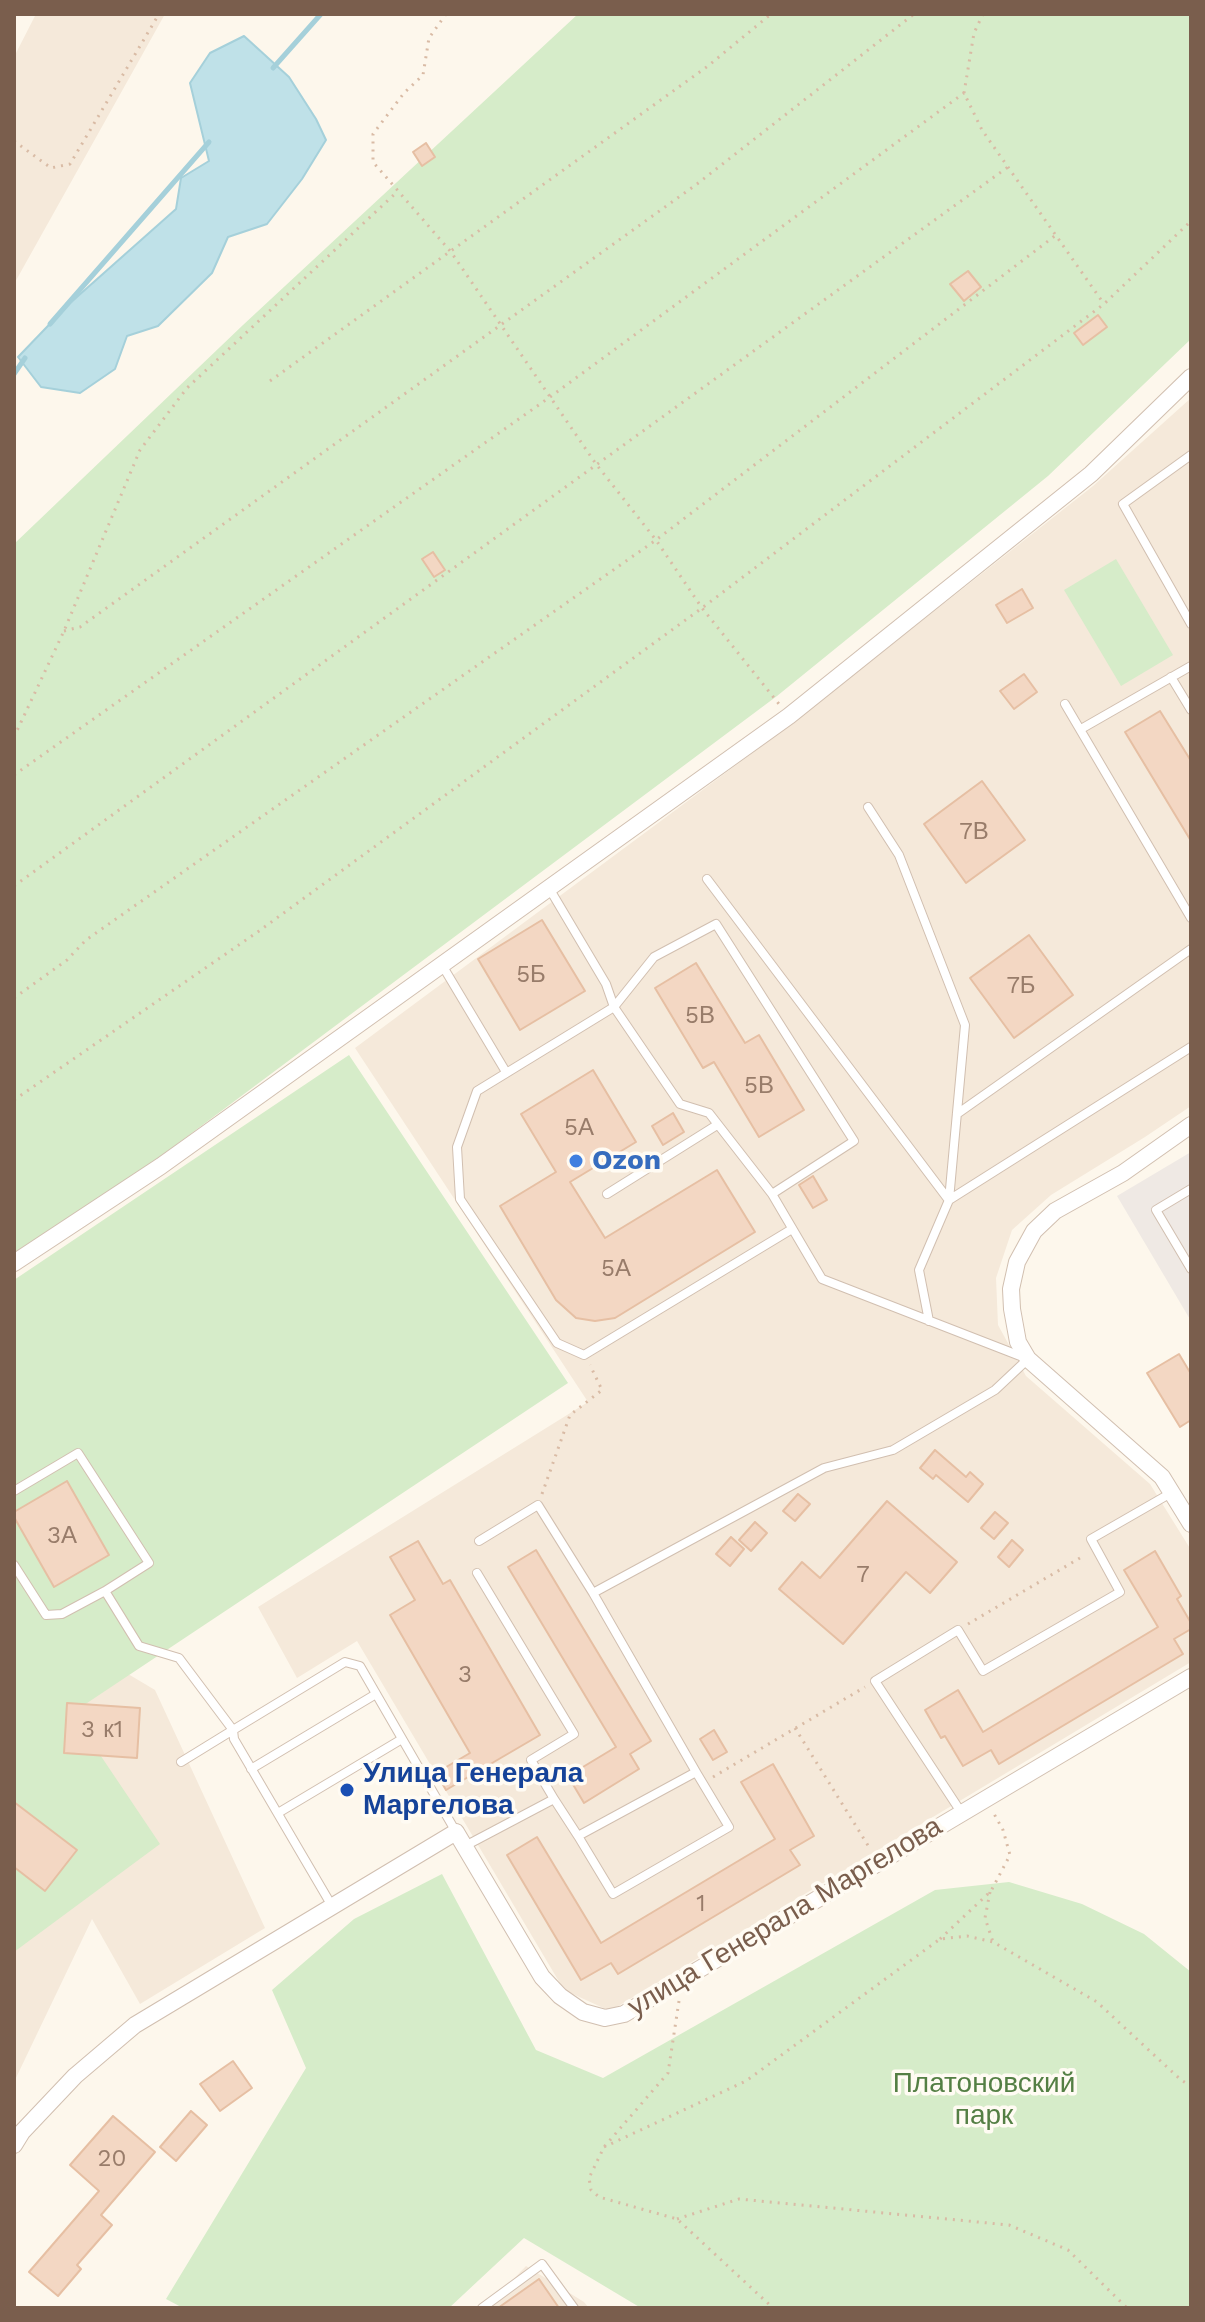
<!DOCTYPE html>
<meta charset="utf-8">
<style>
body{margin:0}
#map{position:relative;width:1205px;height:2322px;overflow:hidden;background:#fdf7ec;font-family:"Work Sans",sans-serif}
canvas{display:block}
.frame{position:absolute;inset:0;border:16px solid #7a5e4d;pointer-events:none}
</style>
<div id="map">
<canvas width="1205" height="2322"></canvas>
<div class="frame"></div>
</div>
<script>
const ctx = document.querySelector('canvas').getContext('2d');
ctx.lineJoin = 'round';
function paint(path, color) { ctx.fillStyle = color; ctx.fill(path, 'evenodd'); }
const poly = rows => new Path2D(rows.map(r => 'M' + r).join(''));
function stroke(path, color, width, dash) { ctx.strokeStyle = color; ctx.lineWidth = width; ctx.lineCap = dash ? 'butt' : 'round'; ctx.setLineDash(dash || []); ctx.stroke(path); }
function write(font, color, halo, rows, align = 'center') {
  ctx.font = font + ' "Work Sans",sans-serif'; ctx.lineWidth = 7; ctx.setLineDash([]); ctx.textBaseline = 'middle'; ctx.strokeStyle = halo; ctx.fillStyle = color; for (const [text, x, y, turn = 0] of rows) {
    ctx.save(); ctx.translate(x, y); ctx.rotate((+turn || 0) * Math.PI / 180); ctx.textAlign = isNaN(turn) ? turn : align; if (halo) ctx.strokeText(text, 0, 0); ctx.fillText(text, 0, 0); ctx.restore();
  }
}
paint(poly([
 [36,14,165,14,14,284,14,57],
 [1191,398,1191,1106,1145,1137,1051,1195,1012,1230,996,1278,998,1325,1026,1376,1150,1484,1191,1550,1191,1662,610,2011,564,1990,357,1641,297,1678,258,1607,588,1402,355,1048,786,728,1093,486],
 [14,1597,81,1646,155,1690,265,1928,140,2004,92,1919,14,2082],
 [526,2266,584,2302,589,2308,486,2308]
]), '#f5e9da');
paint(poly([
 [1191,1152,1191,1321,1117,1196]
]), '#efe9e4');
paint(poly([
 [578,14,1191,14,1191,339,1048,476,777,696,157,1159,14,1253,14,544,243,325],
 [1116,559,1173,655,1121,686,1064,590],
 [349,1055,568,1383,72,1713,160,1844,14,1952,14,1280],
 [442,1874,536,2050,603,2078,935,1890,1009,1882,1082,1904,1144,1934,1191,1972,1191,2308,641,2308,524,2238,449,2308,183,2308,166,2299,306,2068,272,1990,354,1919]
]), '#d6ecc9');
const water = poly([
 [244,36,289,77,316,119,326,140,302,179,267,224,228,237,212,273,158,326,127,336,115,369,80,393,41,387,18,357,69,304,176,209,181,178,209,161,190,83,210,53,244,36]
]);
paint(water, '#bfe1e8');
stroke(water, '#a5d0da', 2);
stroke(poly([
 [273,68,321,14],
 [50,324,209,142],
 [14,374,25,358]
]), '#a5d0da', 5);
const building = poly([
 [426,143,435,157,422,166,413,152,426,143],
 [968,271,981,287,964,301,950,284,968,271],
 [1098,315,1107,327,1083,345,1074,333,1098,315],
 [433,552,445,570,434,577,422,559,433,552],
 [1022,589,1033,608,1007,623,996,605,1022,589],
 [1024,674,1037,692,1014,709,1000,691,1024,674],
 [1160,711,1191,761,1191,841,1125,732,1160,711],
 [982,781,1025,840,966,883,924,824,982,781],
 [542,920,585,991,520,1030,478,959,542,920],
 [1029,935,1073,995,1014,1038,970,978,1029,935],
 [696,963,745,1043,759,1035,804,1110,759,1137,714,1062,703,1068,655,988,696,963],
 [593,1070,636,1142,570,1182,605,1238,717,1170,755,1232,615,1318,595,1321,576,1318,556,1300,500,1206,556,1172,521,1114,593,1070],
 [673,1113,684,1132,663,1145,652,1126,673,1113],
 [813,1176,827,1200,813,1208,799,1185,813,1176],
 [1179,1354,1191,1374,1191,1420,1180,1427,1147,1373,1179,1354],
 [935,1450,966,1477,970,1472,983,1484,968,1502,936,1475,933,1479,920,1468,935,1450],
 [67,1481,109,1555,54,1587,14,1517,14,1512,67,1481],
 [798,1494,810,1504,795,1521,783,1511,798,1494],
 [887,1501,957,1562,930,1593,906,1572,843,1644,779,1589,802,1562,820,1578,887,1501],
 [995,1512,1008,1523,994,1539,981,1528,995,1512],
 [755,1522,767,1533,751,1551,739,1540,755,1522],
 [731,1537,744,1549,730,1566,716,1554,731,1537],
 [1012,1540,1023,1550,1009,1567,998,1557,1012,1540],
 [418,1541,443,1584,450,1580,540,1735,446,1790,436,1773,470,1753,390,1615,415,1600,390,1557,418,1541],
 [536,1550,651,1741,630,1754,639,1769,584,1803,568,1776,616,1747,508,1567,536,1550],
 [1155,1551,1181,1596,1177,1599,1191,1623,1191,1629,1174,1639,1183,1654,999,1764,991,1750,963,1766,945,1736,941,1738,925,1710,958,1690,983,1732,1158,1627,1124,1570,1155,1551],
 [67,1703,140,1708,137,1758,64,1753,67,1703],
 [714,1730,727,1752,713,1760,700,1739,714,1730],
 [773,1764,814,1836,790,1850,800,1865,618,1974,611,1963,581,1980,507,1855,537,1837,601,1943,775,1839,741,1782,773,1764],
 [14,1802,77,1850,45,1891,14,1867,14,1802],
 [233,2061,252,2088,220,2111,200,2084,233,2061],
 [191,2111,207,2125,176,2161,160,2147,191,2111],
 [113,2116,155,2152,101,2215,112,2225,77,2265,81,2269,58,2296,29,2272,99,2191,70,2165,113,2116],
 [539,2279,559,2308,498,2308,539,2279]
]);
paint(building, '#f3d7c3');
stroke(building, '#e6bfa3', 2);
const service = poly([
 [1191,455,1123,504,1191,624],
 [1171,677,1191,710],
 [1065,704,1191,918],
 [1081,729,1191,666],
 [868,807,899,855,965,1025,949,1200],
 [707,879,948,1199],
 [442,965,506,1072],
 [957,1114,1191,949],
 [1191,1189,1156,1210,1191,1269],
 [607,1194,717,1125],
 [772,1194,854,1141,716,924,654,957,614,1007,477,1091,457,1147,460,1199,557,1343,584,1355,792,1229],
 [929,1321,919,1270,949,1200,1191,1047],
 [14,1491,78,1453,149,1563,105,1591],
 [479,1541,538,1505,593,1593],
 [14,1565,46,1615,62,1614,105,1591,139,1646,179,1658,233,1730,181,1762],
 [477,1573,574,1734,531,1760,554,1799],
 [251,1769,376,1694],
 [961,1812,875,1681,958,1630,983,1671,1120,1592,1091,1539,1171,1493],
 [278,1813,402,1739],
 [578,1836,613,1894,729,1827,696,1772],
 [465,1846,554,1799,578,1836,696,1772,593,1593,824,1468,893,1450,995,1390,1028,1359,822,1279,772,1194,709,1113,680,1104,614,1007,606,984,549,888],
 [332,1906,234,1739,233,1730,345,1662,360,1666,456,1832],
 [482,2308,542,2264,574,2308]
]);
const minor = poly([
 [1191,1125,1123,1173,1055,1211,1034,1231,1017,1262,1011,1289,1012,1309,1018,1342,1028,1359,1162,1477,1191,1524],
 [14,1263,161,1166,789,716,1091,474,1191,377],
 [14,2145,22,2132,75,2076,135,2025,456,1832,542,1977,560,1996,583,2012,605,2018,624,2014,1191,1677]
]);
stroke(service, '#d1bfb0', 10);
stroke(minor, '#d1bfb0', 18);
stroke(poly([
 [446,14,429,38,423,75,404,93,373,134,373,162,451,252,596,464,656,540,702,608,779,704],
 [983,14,974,33,964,93,982,130,1104,304],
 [14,141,51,168,70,164,159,14],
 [270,381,708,66,771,14],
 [64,631,80,627,697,184,914,14],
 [14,737,64,631,140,450,187,388,398,191],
 [14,775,550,397,964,93],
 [14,886,1008,167],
 [14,998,67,960,86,940,656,540,1056,235],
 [14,1100,259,931,702,608,1104,304,1191,221],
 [542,1494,570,1415,602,1390,590,1365],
 [968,1624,1085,1555],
 [795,1728,869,1847],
 [713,1777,865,1687],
 [990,1892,985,1918,993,1942],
 [940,1939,991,1891,1010,1855,1003,1830,993,1812],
 [679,2001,668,2073,604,2147,589,2178,591,2190,599,2197,677,2219,773,2308],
 [604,2147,746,2081,940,1939,967,1936,993,1942,1097,2002,1181,2080,1191,2086],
 [677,2219,739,2199,1009,2225,1068,2250,1127,2308]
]), '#d9bba5', 3, [2, 6]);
stroke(service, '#fff', 8);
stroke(minor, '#fff', 16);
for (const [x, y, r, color] of [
 [576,1161,8,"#3f7fe0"],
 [347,1790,8,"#1a4fb4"]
]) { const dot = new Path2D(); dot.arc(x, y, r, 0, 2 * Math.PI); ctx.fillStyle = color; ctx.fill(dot); stroke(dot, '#fffbf3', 3); }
write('24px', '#987c6a', null, [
 ["7В",974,832],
 ["5Б",531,975],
 ["7Б",1021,986],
 ["5В",700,1016],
 ["5В",759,1086],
 ["5А",579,1128],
 ["5А",616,1269],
 ["3А",62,1536],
 ["7",863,1575],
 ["3",465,1675],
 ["3 к1",102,1730],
 ["1",701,1904],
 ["20",112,2159]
]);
write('bold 28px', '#366cbe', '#fffbf3', [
 ["Ozon",592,1161]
], 'left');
write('bold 28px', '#164399', '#fffbf3', [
 ["Улица Генерала",363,1774],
 ["Маргелова",363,1806]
], 'left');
write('28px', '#7a5e4d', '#fffbf3', [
 ["улица Генерала Маргелова",785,1917,-31]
]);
write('28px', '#547f44', '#fffbf3', [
 ["Платоновский",984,2084],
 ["парк",984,2116]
]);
</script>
